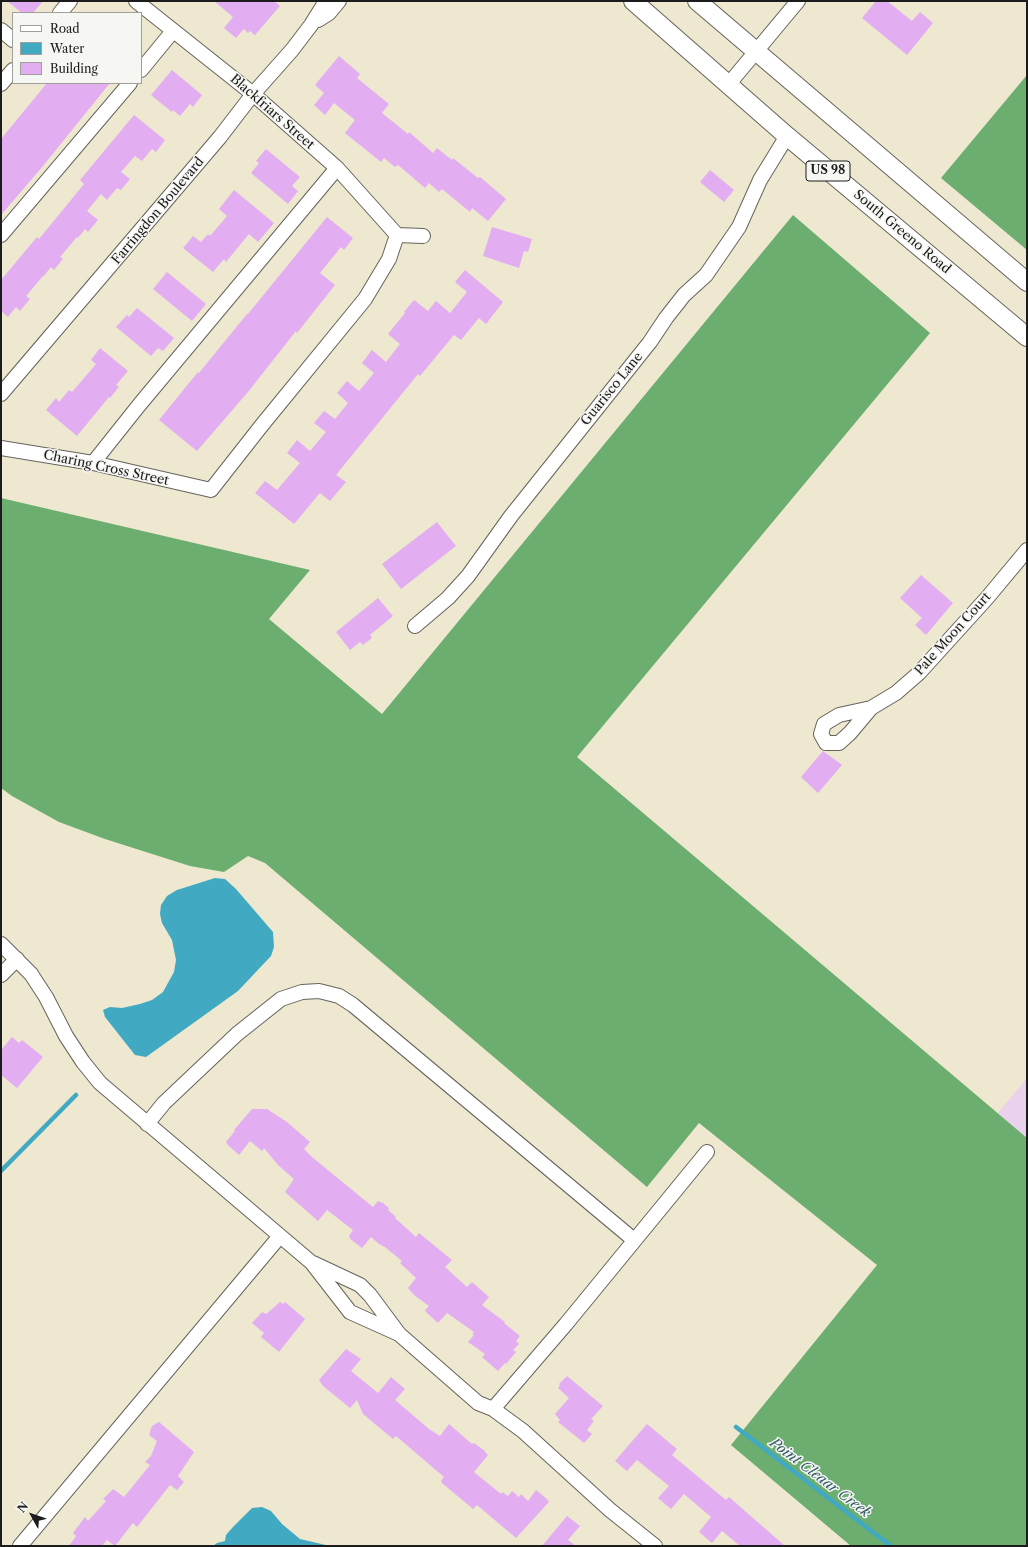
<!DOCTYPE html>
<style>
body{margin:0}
#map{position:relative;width:1028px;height:1547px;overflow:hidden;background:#ede8cf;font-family:"Libre Caslon Text",serif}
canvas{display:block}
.frame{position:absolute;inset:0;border:2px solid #1c1c1c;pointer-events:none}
.legend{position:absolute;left:12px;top:12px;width:130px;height:72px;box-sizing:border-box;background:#f6f6f2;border:1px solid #9f9f9c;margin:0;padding:5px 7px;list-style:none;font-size:12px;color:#1c1c1c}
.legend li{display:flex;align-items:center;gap:8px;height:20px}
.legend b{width:20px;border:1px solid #9f9f9c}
.north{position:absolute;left:12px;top:1495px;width:40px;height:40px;-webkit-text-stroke:3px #f6f6f2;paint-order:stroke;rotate:310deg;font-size:11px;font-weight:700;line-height:16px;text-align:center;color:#1c1c1c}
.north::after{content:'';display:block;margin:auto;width:14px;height:18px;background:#1c1c1c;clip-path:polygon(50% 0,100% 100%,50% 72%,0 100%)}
</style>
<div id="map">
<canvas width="1028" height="1547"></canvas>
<div class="frame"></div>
<ul class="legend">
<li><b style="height:5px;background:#fff"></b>Road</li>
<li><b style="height:11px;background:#41a9c1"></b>Water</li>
<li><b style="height:11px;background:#e3adf2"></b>Building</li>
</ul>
<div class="north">N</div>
</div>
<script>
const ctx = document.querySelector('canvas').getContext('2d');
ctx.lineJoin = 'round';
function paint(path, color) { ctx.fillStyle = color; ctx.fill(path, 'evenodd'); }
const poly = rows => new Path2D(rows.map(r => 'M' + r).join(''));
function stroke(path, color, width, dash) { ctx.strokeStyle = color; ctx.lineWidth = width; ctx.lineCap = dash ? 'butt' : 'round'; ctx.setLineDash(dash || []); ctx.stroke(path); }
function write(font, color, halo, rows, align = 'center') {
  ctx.font = font + ' "Libre Caslon Text",serif'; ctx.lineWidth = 3; ctx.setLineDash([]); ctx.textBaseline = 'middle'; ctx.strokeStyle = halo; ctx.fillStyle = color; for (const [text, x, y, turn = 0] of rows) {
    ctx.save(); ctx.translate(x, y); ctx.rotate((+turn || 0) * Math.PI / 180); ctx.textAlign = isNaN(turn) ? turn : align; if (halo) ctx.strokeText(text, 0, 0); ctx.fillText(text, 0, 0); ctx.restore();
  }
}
paint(poly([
 [1027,1078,1027,1138,998,1113]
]), '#ead1ec');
paint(poly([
 [1027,75,1027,250,941,178],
 [793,215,930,333,577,757,1027,1138,1027,1546,851,1546,731,1445,877,1265,699,1123,647,1187,265,863,248,856,224,872,190,866,105,839,59,822,12,796,1,788,1,498,310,570,269,619,382,714]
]), '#6cad70');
paint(poly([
 [215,878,225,879,236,889,273,932,274,947,271,956,238,991,146,1057,135,1055,105,1017,103,1010,110,1007,122,1008,140,1004,152,1000,163,992,174,972,176,960,172,940,162,923,160,914,161,905,167,896,177,890],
 [262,1507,271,1511,282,1524,300,1539,330,1546,213,1546,217,1543,225,1541,226,1535,233,1527,252,1508]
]), '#41a9c1');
stroke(poly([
 [1,1171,76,1095],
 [736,1427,891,1546]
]), '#41a9c1', 4.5);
paint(poly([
 [7,1,43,1,33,13,22,13],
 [214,1,274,1,280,6,255,35,250,31,248,33,244,29,236,38,224,28,233,17],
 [876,1,887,1,912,21,920,12,933,23,907,55,862,18],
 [339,56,360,74,357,78,389,104,382,113,408,134,409,132,433,153,437,148,452,160,453,158,478,178,480,177,506,199,488,221,472,208,470,212,442,189,439,192,429,183,425,188,398,165,395,167,384,158,381,162,345,133,355,120,334,103,325,115,314,105,324,93,315,85],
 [172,70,202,95,193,107,190,104,180,116,173,110,172,112,151,95],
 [47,83,110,83,43,166,1,215,1,139],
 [134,115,165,140,156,152,152,149,142,161,135,156,121,172,130,179,121,190,117,188,107,200,101,194,87,211,98,220,88,232,85,229,78,238,77,237,60,257,63,259,54,270,51,267,43,277,43,276,26,296,30,299,20,311,16,307,8,317,1,311,1,280,37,237,39,239,84,184,80,180],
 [266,149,300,177,292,186,298,191,288,204,251,173,259,163,256,161],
 [710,170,734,190,724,202,700,182],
 [234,190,274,223,258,242,249,234,226,262,224,259,213,272,183,248,193,236,201,242,208,234,210,236,227,216,219,209],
 [327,217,353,238,344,250,341,247,320,273,335,285,297,333,296,331,248,392,197,451,159,420,198,372,199,373,247,314,248,314],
 [492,227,532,239,528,252,524,251,519,268,483,256],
 [465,270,503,302,486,324,479,318,461,340,454,335,420,376,418,374,336,475,346,482,330,501,320,493,294,524,255,493,265,481,277,490,300,463,287,453,297,440,310,451,326,432,314,423,324,411,335,419,348,403,337,393,347,381,359,391,374,373,362,363,372,350,386,362,400,344,388,334,405,313,404,312,414,300,428,311,436,301,450,313,467,292,455,282],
 [167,272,206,304,192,321,153,289],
 [137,308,174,338,163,351,158,348,151,356,116,327,127,315,129,317],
 [100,348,128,371,116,385,119,387,110,398,109,397,77,436,46,410,56,398,59,402,69,390,72,392,96,364,91,360],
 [437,522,456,546,401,589,382,564],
 [921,575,953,603,926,635,915,625,922,618,900,598],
 [378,598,393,616,370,635,372,638,363,645,360,642,350,650,336,632],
 [823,751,842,765,818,793,801,777],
 [12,1037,19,1043,22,1040,43,1057,17,1088,1,1075,1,1050],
 [252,1109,267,1109,287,1122,310,1142,304,1149,312,1157,373,1207,378,1201,383,1203,389,1208,388,1210,396,1217,395,1218,416,1237,419,1233,452,1260,445,1267,467,1287,472,1282,489,1297,482,1305,505,1322,504,1323,520,1336,516,1341,519,1344,513,1350,516,1352,506,1364,505,1363,498,1371,482,1357,485,1354,468,1342,474,1335,472,1334,474,1332,447,1313,438,1323,426,1312,425,1310,429,1306,414,1295,408,1288,416,1278,400,1263,402,1261,385,1247,379,1244,371,1237,362,1248,349,1238,350,1237,349,1236,353,1230,327,1210,318,1221,285,1192,294,1179,278,1165,264,1148,262,1151,250,1141,239,1155,227,1144,226,1142,235,1131,234,1130],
 [280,1302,283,1304,285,1302,305,1319,279,1352,261,1337,264,1333,252,1323,262,1312,266,1314],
 [346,1349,361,1359,351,1371,378,1393,391,1377,405,1389,395,1400,429,1429,440,1436,449,1424,472,1444,474,1443,485,1451,485,1452,488,1455,474,1472,501,1494,502,1492,508,1496,512,1491,519,1497,521,1494,528,1501,536,1490,547,1499,549,1502,516,1538,477,1505,473,1509,442,1483,441,1481,444,1477,396,1436,393,1439,363,1414,357,1400,350,1408,323,1386,319,1380],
 [567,1376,603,1406,591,1419,594,1421,587,1430,592,1434,584,1443,558,1422,560,1420,555,1414,569,1398,558,1388,560,1385,559,1384],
 [159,1422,194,1452,178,1476,184,1482,177,1490,170,1485,137,1527,133,1523,115,1546,107,1540,102,1546,69,1546,76,1536,73,1533,85,1517,88,1521,106,1501,103,1499,113,1489,124,1497,150,1465,145,1462,151,1456,157,1441,149,1435,152,1426],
 [647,1424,677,1449,672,1455,726,1500,729,1497,785,1546,740,1546,722,1531,712,1543,699,1532,711,1517,684,1494,671,1509,658,1498,669,1486,637,1460,627,1471,615,1461],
 [567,1516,580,1526,568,1540,576,1546,542,1546]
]), '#e3adf2');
const minor = poly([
 [136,1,253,94,337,168,397,235],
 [60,13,70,1],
 [318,20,329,13,339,1],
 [1,30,13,40],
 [141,70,173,31],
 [1,84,13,70],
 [728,85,798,1],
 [1,235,130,83],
 [397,235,423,236],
 [1,394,220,137,253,94,292,50,311,25,326,1],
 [1,448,93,463,211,490,262,425,365,299,389,259,397,235],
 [93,463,140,404,337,168],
 [415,626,448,598,468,576,511,516,650,342,666,318,684,295,706,275,739,227,760,180,787,136],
 [871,708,896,693,919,673,987,598,1027,550],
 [871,708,850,733,839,743,826,743,821,734,824,724,839,715,871,708],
 [1,944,31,974,46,997,66,1036,83,1062,100,1083,312,1263,350,1312,399,1334],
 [1,975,17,959],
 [147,1124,164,1103,237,1034,281,999,302,992,319,991,339,996,353,1005,634,1240],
 [313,1263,360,1285,370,1295,399,1334,478,1403,493,1409,523,1431,610,1510,655,1546],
 [493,1409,566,1324,707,1152],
 [20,1546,280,1236]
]);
const major = poly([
 [633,1,787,136,1027,337],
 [697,1,1027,282]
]);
stroke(minor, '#65635b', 16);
stroke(major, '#65635b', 20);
stroke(minor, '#fff', 14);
stroke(major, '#fff', 18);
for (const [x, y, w] of [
 [828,171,44]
]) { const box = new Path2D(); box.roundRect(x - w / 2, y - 10, w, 20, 3); ctx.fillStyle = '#f6f6f2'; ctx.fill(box); stroke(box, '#1c1c1c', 1); }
write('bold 12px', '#1c1c1c', null, [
 ["US 98",828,171]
]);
write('13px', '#1c1c1c', '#f6f6f2', [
 ["Blackfriars Street",272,112,41],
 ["Farringdon Boulevard",158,211,-50],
 ["South Greeno Road",902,232,40],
 ["Guarisco Lane",612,389,-51],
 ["Charing Cross Street",106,468,12],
 ["Pale Moon Court",953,634,-48]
]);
write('italic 14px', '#2d5b66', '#f6f6f2', [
 ["Point Cleaar Creek",820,1478,37]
]);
</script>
